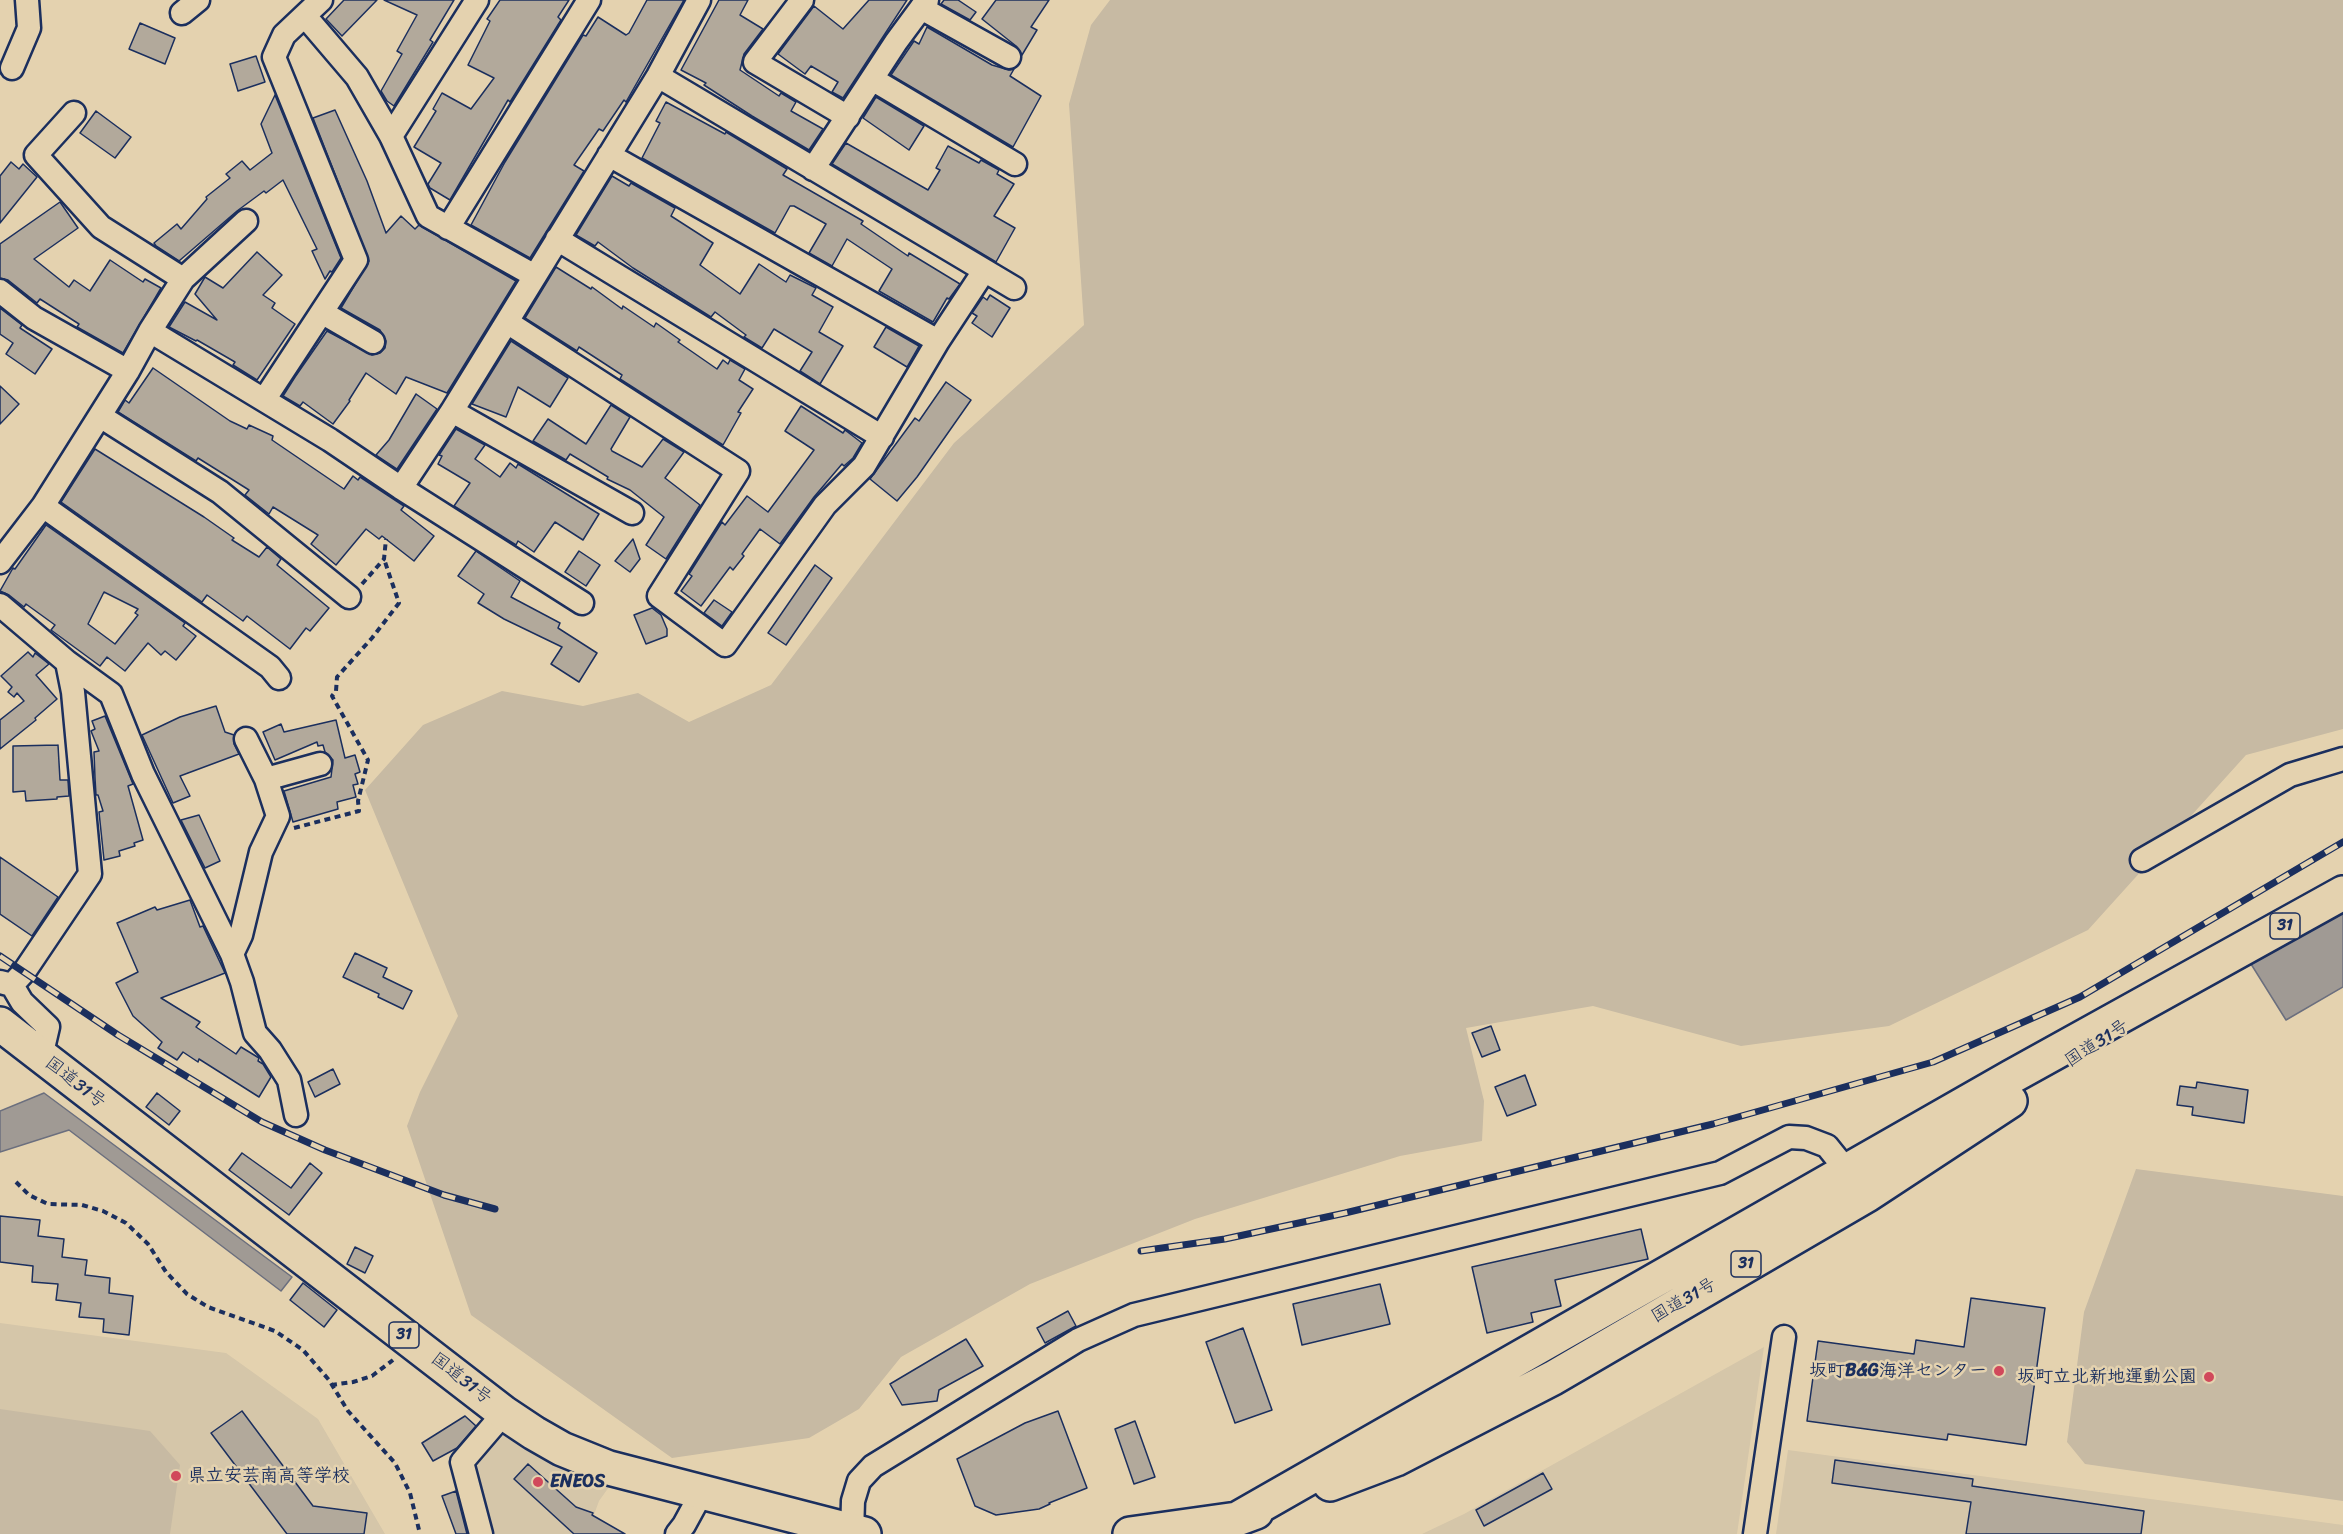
<!DOCTYPE html>
<meta charset="utf-8">
<style>
body{margin:0}
canvas{display:block;background:#e4d2af}
</style>
<canvas width="2343" height="1534"></canvas>
<script>
const ctx = document.querySelector('canvas').getContext('2d');
ctx.lineJoin = 'round';
function paint(path, color) { ctx.fillStyle = color; ctx.fill(path, 'evenodd'); }
const poly = rows => new Path2D(rows.map(r => 'M' + r).join(''));
function stroke(path, color, width, dash) { ctx.strokeStyle = color; ctx.lineWidth = width; ctx.lineCap = dash ? 'butt' : 'round'; ctx.setLineDash(dash || []); ctx.stroke(path); }
function write(font, color, halo, rows, align = 'center') {
  ctx.font = font + ' Sriracha,"Klee One",sans-serif'; ctx.lineWidth = 5; ctx.setLineDash([]); ctx.textBaseline = 'middle'; ctx.strokeStyle = halo; ctx.fillStyle = color; for (const [text, x, y, turn = 0] of rows) {
    ctx.save(); ctx.translate(x, y); ctx.rotate((+turn || 0) * Math.PI / 180); ctx.textAlign = isNaN(turn) ? turn : align; if (halo) ctx.strokeText(text, 0, 0); ctx.fillText(text, 0, 0); ctx.restore();
  }
}
paint(poly([
 [0,1323,226,1353,318,1419,385,1534,0,1534],
 [1764,1347,1737,1534,1422,1534,1464,1514],
 [505,1433,554,1466,609,1487,599,1501,587,1534,493,1534,476,1466],
 [1788,1450,2343,1525,2343,1534,1776,1534]
]), '#d5c6a9');
paint(poly([
 [1110,0,2343,0,2343,729,2246,755,2088,930,1889,1026,1741,1046,1593,1006,1466,1028,1484,1101,1482,1141,1400,1156,1195,1219,1030,1284,901,1357,859,1409,809,1438,672,1458,471,1315,407,1126,420,1092,458,1016,365,790,423,725,502,691,583,706,638,693,689,722,771,685,954,443,1084,325,1069,104,1091,25],
 [2136,1169,2343,1196,2343,1501,2085,1464,2067,1442,2084,1312],
 [0,1409,150,1431,180,1465,170,1534,0,1534]
]), '#c7baa3');
const water = poly([
 [2343,913,2343,987,2286,1020,2251,964,2343,913],
 [44,1093,292,1277,281,1291,69,1130,0,1152,0,1111,44,1093]
]);
paint(water, '#a09a94');
stroke(water, '#6b6f7e', 1.5);
const building = poly([
 [344,0,377,0,342,36,326,19,344,0],
 [384,0,454,0,430,40,433,42,394,106,387,101,381,91,402,54,397,51,417,15,384,0],
 [500,0,569,0,558,17,561,20,510,102,508,100,450,200,430,188,428,184,441,163,414,147,436,111,433,109,442,93,471,109,494,78,468,65,490,21,487,19,500,0],
 [647,0,684,0,626,102,624,100,603,131,599,129,574,165,584,171,530,258,471,225,505,162,583,35,586,36,598,17,626,35,629,33,647,0],
 [719,0,748,0,740,15,763,29,744,54,740,70,779,96,781,93,796,102,791,111,823,129,809,150,752,116,704,85,706,83,681,70,719,0],
 [869,0,907,0,843,98,832,92,838,82,811,66,805,74,778,54,814,6,843,29,869,0],
 [944,0,958,0,976,12,970,20,941,4,944,0],
 [996,0,1049,0,1031,27,1037,30,1022,55,1016,46,982,19,996,0],
 [140,23,175,38,165,64,129,49,140,23],
 [927,27,992,65,1009,70,1014,69,1010,76,1041,96,1013,147,891,75,914,41,919,44,927,27],
 [256,56,265,82,238,91,230,64,256,56],
 [275,95,341,258,332,272,330,271,325,279,312,251,317,249,283,180,266,193,264,191,237,211,179,261,156,246,154,243,177,224,181,229,207,199,206,197,230,178,226,174,242,161,250,170,272,153,261,124,275,95],
 [876,97,924,126,909,150,863,118,876,97],
 [666,102,725,134,726,132,787,169,783,175,863,221,861,224,908,256,909,253,960,284,949,299,947,298,933,322,879,291,892,269,847,239,832,266,809,253,826,224,794,206,790,206,775,233,642,158,660,123,656,121,666,102],
 [335,110,367,181,386,233,401,216,415,229,419,225,516,281,447,393,406,377,396,394,366,373,349,400,350,401,333,424,303,402,300,406,283,396,295,377,327,331,372,355,380,353,385,348,386,341,380,330,341,308,369,261,313,118,335,110],
 [96,111,131,137,115,158,80,133,96,111],
 [846,143,928,190,940,170,936,168,948,146,979,163,981,160,999,170,997,174,1014,184,994,216,1015,228,996,262,832,164,846,143],
 [11,162,19,169,23,164,37,177,0,223,0,176,11,162],
 [612,176,629,186,631,183,675,208,671,216,713,243,700,265,740,294,759,264,786,282,790,275,816,288,812,295,833,307,819,332,843,346,820,384,800,371,812,352,774,329,762,348,744,337,746,335,715,312,711,317,633,268,598,242,595,246,576,235,612,176],
 [60,202,78,228,34,259,69,287,74,280,90,291,110,260,143,282,145,279,161,288,123,353,77,327,79,324,40,299,37,303,8,280,0,278,0,244,60,202],
 [257,252,282,275,263,295,275,303,272,308,295,324,257,380,233,365,235,362,197,340,196,341,169,327,185,302,217,320,195,294,205,277,223,288,257,252],
 [556,267,591,289,592,287,622,309,623,306,654,327,656,323,680,340,678,342,717,369,723,360,728,364,730,360,745,369,739,380,753,389,738,412,741,413,723,445,620,379,622,375,579,347,577,351,525,318,556,267],
 [990,295,1010,308,992,337,972,323,977,316,972,313,983,297,987,300,990,295],
 [0,308,22,325,20,328,52,349,35,374,6,354,13,343,0,334,0,308],
 [886,327,919,346,907,367,874,347,886,327],
 [511,341,568,378,550,407,518,387,506,417,472,404,511,341],
 [153,368,230,421,247,429,249,425,273,436,272,440,344,489,353,476,358,480,360,477,404,506,401,510,434,536,414,561,382,536,379,539,366,529,336,565,311,544,318,535,273,507,269,514,245,495,249,490,198,458,196,461,118,412,125,400,129,403,153,368],
 [946,382,971,400,917,477,897,501,870,479,915,418,919,421,946,382],
 [0,386,19,404,0,424,0,386],
 [416,394,437,409,397,469,376,455,389,440,416,394],
 [611,405,630,417,611,449,612,451,642,467,663,439,684,452,665,478,700,505,666,559,646,545,664,517,630,490,607,479,608,477,570,454,566,460,533,441,548,419,586,444,611,405],
 [801,406,843,433,845,430,862,443,853,458,844,466,842,464,814,497,780,544,760,529,742,554,744,556,733,570,730,567,701,606,681,591,692,576,689,574,722,522,725,525,747,496,768,512,814,450,785,431,801,406],
 [456,429,485,445,475,459,500,477,510,463,516,468,518,464,599,514,583,540,555,522,534,552,518,541,516,545,454,506,470,483,438,464,442,456,439,455,456,429],
 [95,449,204,517,234,538,232,540,259,557,267,547,281,559,277,565,329,608,310,631,306,628,290,649,247,616,243,621,207,595,202,602,61,502,95,449],
 [46,525,185,623,183,626,196,636,176,660,165,651,161,655,148,643,125,671,107,657,100,666,51,630,55,625,26,604,24,607,9,595,0,591,13,568,15,569,46,525],
 [104,592,138,609,135,613,138,615,115,644,88,624,104,592],
 [633,539,640,559,630,572,615,561,633,539],
 [476,551,520,581,511,597,560,623,558,628,597,653,579,682,551,664,562,647,504,619,478,603,484,594,458,576,476,551],
 [579,551,600,565,586,586,565,572,579,551],
 [815,565,832,578,786,645,768,633,815,565],
 [714,600,732,612,722,626,704,613,714,600],
 [652,608,661,615,667,629,667,636,646,644,634,615,652,608],
 [28,652,33,657,35,653,49,664,36,675,57,699,35,718,36,720,0,749,0,720,24,701,17,693,14,697,8,692,12,687,1,676,28,652],
 [216,706,225,732,234,735,234,744,239,754,180,776,190,796,173,803,142,735,180,717,216,706],
 [105,716,133,784,128,786,143,840,134,843,135,846,119,851,120,856,104,860,99,812,103,811,98,795,96,795,95,778,94,752,99,751,91,731,95,729,92,721,105,716],
 [336,720,345,758,355,755,360,772,355,774,358,784,353,785,356,797,337,802,338,809,293,822,284,791,331,777,333,760,325,752,323,745,318,746,317,742,275,760,263,732,281,724,284,732,336,720],
 [58,745,60,780,68,780,69,796,57,797,57,799,26,801,25,791,13,792,13,746,58,745],
 [199,815,220,861,205,868,181,820,199,815],
 [0,857,58,897,32,936,0,914,0,857],
 [190,900,200,927,203,926,225,973,161,998,200,1022,196,1027,236,1054,241,1047,259,1058,258,1061,263,1064,271,1077,259,1097,199,1059,198,1062,183,1052,177,1060,158,1048,162,1042,133,1016,116,983,138,972,117,923,155,907,157,910,190,900],
 [355,953,387,968,383,977,412,991,403,1009,378,997,379,994,343,977,355,953],
 [1491,1026,1500,1050,1482,1057,1472,1033,1491,1026],
 [333,1069,340,1084,315,1097,308,1082,333,1069],
 [1525,1075,1536,1105,1507,1116,1495,1087,1525,1075],
 [2197,1082,2248,1090,2244,1123,2192,1115,2193,1107,2177,1105,2180,1086,2196,1088,2197,1082],
 [157,1093,180,1111,169,1125,146,1107,157,1093],
 [242,1153,291,1188,310,1163,322,1173,289,1215,229,1170,242,1153],
 [0,1216,40,1220,38,1236,64,1239,62,1257,87,1260,85,1275,110,1278,109,1293,133,1296,129,1335,103,1332,104,1319,79,1317,81,1303,56,1300,58,1284,32,1282,33,1266,0,1262,0,1216],
 [1641,1229,1648,1259,1555,1280,1561,1306,1531,1313,1533,1322,1487,1333,1472,1267,1641,1229],
 [355,1247,373,1256,365,1273,347,1264,355,1247],
 [303,1283,337,1310,324,1327,290,1300,303,1283],
 [1380,1284,1390,1324,1302,1345,1293,1304,1380,1284],
 [1971,1298,2045,1308,2026,1445,1948,1434,1947,1440,1807,1421,1818,1341,1914,1354,1916,1340,1964,1347,1971,1298],
 [1068,1311,1076,1326,1045,1343,1037,1328,1068,1311],
 [1243,1328,1272,1410,1235,1423,1206,1342,1243,1328],
 [966,1339,983,1366,939,1390,937,1401,902,1405,890,1384,966,1339],
 [242,1411,313,1506,367,1513,364,1534,287,1534,211,1433,242,1411],
 [1058,1411,1087,1488,1049,1503,1050,1504,1039,1509,996,1515,975,1506,957,1459,1025,1423,1058,1411],
 [465,1416,476,1426,457,1448,433,1461,422,1443,465,1416],
 [1135,1421,1155,1477,1134,1484,1115,1429,1135,1421],
 [1835,1460,1973,1479,1972,1486,2144,1511,2141,1534,1966,1534,1971,1502,1832,1483,1835,1460],
 [528,1464,576,1507,593,1513,592,1515,625,1534,574,1534,514,1479,528,1464],
 [1543,1473,1552,1489,1484,1526,1476,1510,1543,1473],
 [456,1491,467,1534,456,1534,442,1496,456,1491]
]);
paint(building, '#b2a99b');
stroke(building, '#1b2f5e', 1.5);
const minor = poly([
 [802,0,755,62,848,117],
 [921,8,1009,57],
 [182,13,198,0],
 [305,16,357,77,391,136,428,216,535,276],
 [12,68,29,28,27,0],
 [658,76,1014,288],
 [872,79,1015,164],
 [74,113,36,155,101,227,183,279],
 [391,136,477,0],
 [609,155,938,341],
 [813,169,896,42,927,0],
 [448,228,589,0],
 [557,239,882,437],
 [0,291,34,318,128,371],
 [323,313,373,342],
 [507,322,738,471,659,596,725,645,825,505,864,466,938,341,984,271],
 [150,331,330,440,401,488,582,603],
 [264,400,356,260,274,57,284,35,321,0],
 [452,411,632,513],
 [100,416,220,492,349,597],
 [401,488,452,411,658,76,699,0],
 [43,506,270,667,279,678],
 [0,562,43,506,128,371,150,331,183,279,246,221],
 [0,605,67,662,73,692,90,874,24,972,12,985],
 [67,662,111,694,143,774,232,954,242,982,255,1033,270,1050,289,1080,296,1115],
 [266,779,320,764],
 [2142,860,2290,775,2343,759],
 [232,954,241,935,261,852,278,816,266,779,246,739],
 [0,982,12,985,22,1002,48,1027,41,1057],
 [481,1534,462,1462,504,1413],
 [677,1534,684,1525,702,1492],
 [852,1534,853,1501,859,1481,873,1466,1078,1340,1134,1315,1720,1173,1789,1137,1806,1138,1827,1146,1856,1182],
 [1755,1534,1784,1337]
]);
const highway = poly([
 [0,1024,504,1413,534,1433,562,1449,609,1468,864,1534],
 [1330,1484,1396,1459,1553,1378,1867,1195,2010,1101],
 [1237,1519,2011,1077,2343,893],
 [1130,1534,1237,1519,1256,1512]
]);
stroke(minor, '#1b2f5e', 27);
stroke(highway, '#1b2f5e', 38);
stroke(poly([
 [362,584,384,559,386,539],
 [294,828,359,811,358,801,368,760,332,696,336,691,337,677,372,638,399,603,384,559],
 [16,1182,29,1195,48,1204,82,1205,103,1211,126,1223,148,1244,166,1272,187,1294,208,1307,275,1331,303,1350,329,1380,348,1411,395,1463,410,1493,420,1534],
 [331,1385,353,1382,372,1376,393,1360]
]), '#1b2f5e', 4, [6, 4.5]);
stroke(minor, '#e4d2af', 22);
stroke(highway, '#e4d2af', 33);
const rail = poly([
 [0,956,118,1035,262,1122,325,1150,444,1195,495,1209],
 [1141,1251,1225,1239,1345,1213,1713,1124,1933,1062,2080,997,2343,842]
]);
stroke(rail, '#1b2f5e', 7);
stroke(rail, '#e4d2af', 4.5, [14]);
for (const [x, y, r, color] of [
 [1999,1371,6,"#d1495b"],
 [2209,1377,6,"#d1495b"],
 [176,1476,6,"#d1495b"],
 [538,1482,6,"#d1495b"]
]) { const dot = new Path2D(); dot.arc(x, y, r, 0, 2 * Math.PI); ctx.fillStyle = color; ctx.fill(dot); stroke(dot, '#e4d2af', 2); }
for (const [x, y, w] of [
 [2285,926,30],
 [1746,1264,30],
 [404,1335,30]
]) { const box = new Path2D(); box.roundRect(x - w / 2, y - 13, w, 26, 4.5); ctx.fillStyle = '#e4d2af'; ctx.fill(box); stroke(box, '#1b2f5e', 1.5); }
write('bold 16px', '#1b2f5e', null, [
 ["31",2285,926],
 ["31",1746,1264],
 ["31",404,1335]
]);
write('18px', '#1b2f5e', '#e4d2af', [
 ["国道31号",2097,1044,-33],
 ["国道31号",75,1083,38],
 ["国道31号",1684,1301,-30],
 ["国道31号",461,1379,38]
]);
write('bold 18px', '#1b2f5e', '#e4d2af', [
 ["坂町B&G海洋センター",1987,1371],
 ["坂町立北新地運動公園",2197,1377],
 ["県立安芸南高等学校",188,1476,"left"],
 ["ENEOS",550,1482,"left"]
], 'right');
</script>
